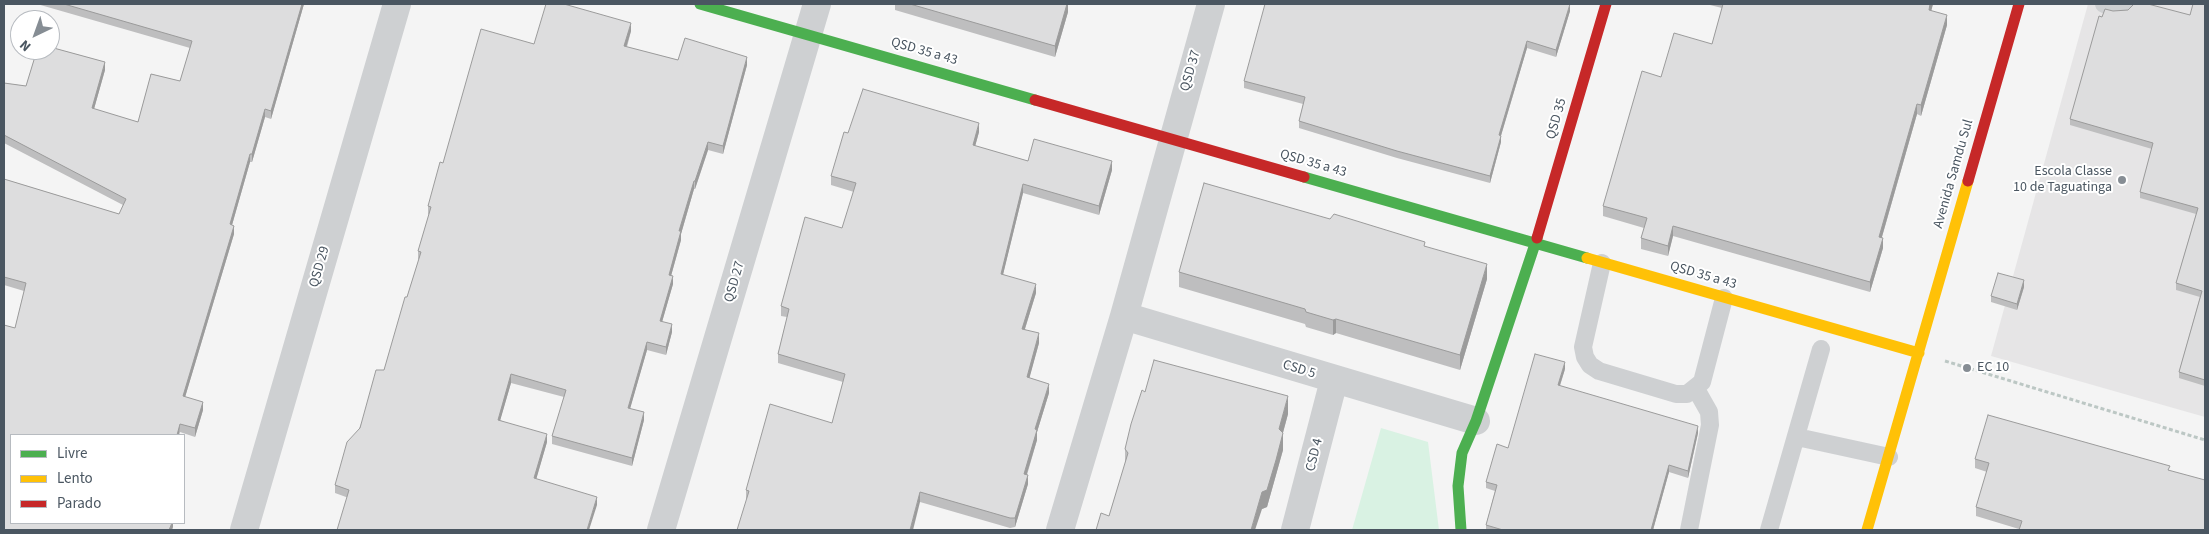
<!DOCTYPE html>
<style>
body{margin:0}
#map{position:relative;width:2209px;height:534px;overflow:hidden;background:#f4f4f4;font-family:"Source Sans 3",sans-serif}
canvas{display:block}
.frame{position:absolute;inset:0;border:5px solid #4a5661;pointer-events:none}
.legend{position:absolute;left:10px;top:434px;width:175px;height:90px;box-sizing:border-box;background:#fff;border:1px solid #b7bbc0;margin:0;padding:6px 9px;list-style:none;font-size:15px;color:#4a5661}
.legend li{display:flex;align-items:center;gap:10px;height:25px}
.legend b{width:25px;border:1px solid #b7bbc0}
.north{position:absolute;left:10px;top:10px;width:50px;height:50px;box-sizing:border-box;background:#fff;border:1px solid #b7bbc0;border-radius:50%;rotate:222deg;font-size:14px;font-weight:700;line-height:20px;text-align:center;color:#4a5661}
.north::after{content:'';display:block;margin:auto;width:18px;height:22px;background:#868d94;clip-path:polygon(50% 0,100% 100%,50% 72%,0 100%)}
</style>
<div id="map">
<canvas width="2209" height="534"></canvas>
<div class="frame"></div>
<ul class="legend">
<li><b style="height:6px;background:#4caf50"></b>Livre</li>
<li><b style="height:6px;background:#ffc107"></b>Lento</li>
<li><b style="height:6px;background:#c62828"></b>Parado</li>
</ul>
<div class="north">N</div>
</div>
<script>
const ctx = document.querySelector('canvas').getContext('2d');
ctx.lineJoin = 'round';
function paint(path, color) { ctx.fillStyle = color; ctx.fill(path, 'evenodd'); }
const poly = rows => new Path2D(rows.map(r => 'M' + r).join(''));
function stroke(path, color, width, dash) { ctx.strokeStyle = color; ctx.lineWidth = width; ctx.lineCap = dash ? 'butt' : 'round'; ctx.setLineDash(dash || []); ctx.stroke(path); }
function write(font, color, halo, rows, align = 'center') {
  ctx.font = font + ' "Source Sans 3",sans-serif'; ctx.lineWidth = 4; ctx.setLineDash([]); ctx.textBaseline = 'middle'; ctx.strokeStyle = halo; ctx.fillStyle = color; for (const [text, x, y, turn = 0] of rows) {
    ctx.save(); ctx.translate(x, y); ctx.rotate((+turn || 0) * Math.PI / 180); ctx.textAlign = isNaN(turn) ? turn : align; if (halo) ctx.strokeText(text, 0, 0); ctx.fillText(text, 0, 0); ctx.restore();
  }
}
paint(poly([
 [2088,4,2205,4,2205,417,1991,356]
]), '#e6e5e6');
paint(poly([
 [1381,428,1428,442,1439,530,1352,530]
]), '#d9f2e3');
stroke(poly([
 [1945,361,2205,440]
]), '#bcc7c4', 3, [4, 2.5]);
stroke(poly([
 [2104,4,2115,7,2127,4],
 [1602,263,1583,347,1585,357,1590,365,1599,371,1676,394,1687,394,1702,382,1724,298],
 [1797,437,1889,457],
 [1689,530,1710,425,1709,412,1696,389],
 [1769,530,1821,349]
]), '#ced0d2', 18);
stroke(poly([
 [1124,316,1476,421],
 [244,530,397,4],
 [661,530,817,4],
 [1060,530,1124,316,1211,4],
 [1295,530,1334,380]
]), '#ced0d2', 28);
stroke(poly([
 [700,4,1035,100],
 [1304,177,1587,258],
 [1461,530,1458,486,1462,453,1476,421,1537,238]
]), '#4caf50', 11);
stroke(poly([
 [1587,258,1919,353],
 [1867,530,1968,181]
]), '#ffc107', 11);
stroke(poly([
 [1035,100,1304,177],
 [1968,181,2019,4],
 [1537,238,1606,4]
]), '#c62828', 11);
paint(poly([
 [37,4,304,4,271,119,265,117,252,162,250,162,232,225,234,226,234,234,185,397,203,402,203,410,195,437,180,432,179,435,11,435,11,523,173,523,172,530,4,530,4,325,15,328,24,291,4,285,4,179,119,214,123,205,4,143,4,83,26,86,37,50,50,50,50,47,105,62,105,70,94,109,138,122,151,74,180,81,190,48],
 [895,4,1068,4,1068,12,1055,57,895,10],
 [1706,4,1933,4,1931,10,1947,25,1921,116,1917,114,1882,237,1883,248,1870,292,1673,236,1668,256,1641,249,1641,238,1644,228,1603,216,1603,206,1661,77,1712,44,1722,8],
 [2205,4,2205,386,2179,378,2179,372,2200,297,2176,290,2176,283,2196,214,2140,198,2140,192,2152,149,2070,125,2070,119,2102,17,2113,11,2128,10,2190,15],
 [1570,11,1556,57,1527,48,1501,136,1501,142,1490,183,1397,158,1299,128,1299,121,1303,104,1244,88,1244,81],
 [631,31,627,47,678,60,747,65,723,154,708,150,695,189,694,189,681,234,681,240,671,276,673,284,662,322,672,332,666,355,647,350,630,408,644,420,632,466,552,444,552,436,564,397,511,383,500,420,547,442,536,479,597,505,346,497,335,493,335,485,384,370,407,297,419,259,418,259,418,251,429,215,428,214,428,206,443,163,534,44],
 [979,132,975,146,1028,161,1112,170,1099,215,1023,193,1003,274,1036,293,1025,329,1039,343,1029,378,1049,393,1037,432,1037,440,1027,475,1028,484,1015,527,1010,528,920,502,746,499,746,490,832,423,843,382,778,363,778,354,787,317,781,316,781,306,842,228,854,192,831,185,831,176,848,133],
 [1425,246,1487,279,1460,370,1336,333,1333,335,1306,327,1305,324,1179,287,1179,272],
 [2024,287,2017,310,1991,302,1991,296],
 [1565,369,1560,386,1698,433,1688,478,1669,472,1653,530,1486,530,1486,525,1495,491,1486,488,1486,482,1508,448],
 [1145,392,1288,414,1283,433,1283,450,1267,507,1262,509,1109,516,1125,464,1125,449],
 [1975,459,2170,470,2019,529,1976,516,1976,507,1987,472,1975,468]
]), '#bebebf');
paint(poly([
 [302,4,304,4,271,119,271,111],
 [1067,4,1068,4,1068,12,1055,57,1055,46],
 [1570,4,1570,11,1556,57,1556,50],
 [1930,4,1933,4,1929,20,1929,10],
 [1947,15,1947,25,1921,116,1921,105],
 [631,23,631,31,624,54,624,46],
 [1527,41,1527,48,1499,142,1499,135],
 [747,57,747,65,723,154,723,146],
 [105,62,105,70,92,116,92,108],
 [1917,104,1917,114,1879,247,1879,237],
 [265,109,265,117,252,162,252,154],
 [979,123,979,132,973,154,973,145],
 [1501,136,1501,142,1490,183,1490,176],
 [708,142,708,150,695,189,695,181],
 [250,154,250,162,230,232,230,224],
 [1112,161,1112,170,1099,215,1099,206],
 [694,181,694,189,681,234,681,240,669,283,669,275,679,231],
 [1023,184,1023,193,1001,283,1001,274],
 [234,226,234,234,183,404,183,396],
 [1673,226,1673,236,1668,256,1668,246],
 [1883,238,1883,248,1870,292,1870,282],
 [1487,264,1487,279,1460,370,1460,355],
 [673,276,673,284,660,329,660,321],
 [2024,280,2024,287,2017,310,2017,304],
 [1036,284,1036,293,1022,338,1022,329],
 [1336,319,1336,333,1333,335,1333,320],
 [672,324,672,332,666,355,666,347],
 [1039,333,1039,343,1027,387,1027,377],
 [647,342,647,350,628,416,628,408],
 [1565,362,1565,369,1558,391,1558,385],
 [511,374,511,383,498,428,498,420],
 [1049,384,1049,393,1037,432,1037,440,1024,483,1024,474,1035,429],
 [1288,396,1288,414,1279,447,1279,429],
 [203,402,203,410,195,437,195,428],
 [644,412,644,420,632,466,632,458],
 [180,424,179,435,177,435],
 [1698,426,1698,433,1688,478,1688,471],
 [1283,433,1283,450,1267,507,1262,509,1255,530,1251,530,1262,492],
 [547,434,547,442,534,487,534,478],
 [1669,465,1669,472,1653,530,1651,530],
 [1028,475,1028,484,1015,527,1015,518],
 [920,492,920,502,913,530,910,530],
 [597,497,597,505,589,530,587,530],
 [172,523,173,523,173,527,172,530,169,530]
]), '#9b9b9b');
const building = poly([
 [64,4,302,4,271,111,265,109,252,154,250,154,230,224,234,226,183,396,203,402,195,428,180,424,177,435,11,435,11,523,172,523,169,530,4,530,4,325,15,328,26,283,4,277,4,179,119,214,126,199,4,135,4,83,26,86,37,50,50,50,50,47,105,62,92,108,138,122,151,74,180,81,192,41,64,4],
 [546,4,564,4,631,23,624,46,678,60,685,38,747,57,723,146,708,142,695,181,694,181,679,231,681,231,669,275,673,276,660,321,672,324,666,347,647,342,628,408,644,412,632,458,552,436,566,390,511,374,498,420,547,434,534,478,597,497,587,530,337,530,349,490,335,485,347,442,360,428,376,370,384,370,405,297,407,297,421,252,418,251,431,207,428,206,440,162,443,163,481,29,534,44,546,4],
 [910,4,1067,4,1055,46,910,4],
 [1265,4,1570,4,1556,50,1527,41,1499,135,1501,136,1490,176,1397,151,1299,121,1305,97,1244,81,1265,4],
 [1723,4,1930,4,1929,10,1947,15,1921,105,1917,104,1879,237,1883,238,1870,282,1673,226,1668,246,1641,238,1647,218,1603,206,1642,71,1661,77,1674,33,1712,44,1723,4],
 [2134,4,2148,4,2190,15,2193,4,2205,4,2205,380,2179,372,2202,291,2176,283,2198,208,2140,192,2153,143,2070,119,2099,16,2102,17,2105,9,2113,11,2128,10,2134,4],
 [863,89,979,123,973,145,1028,161,1034,139,1112,161,1099,206,1023,184,1001,274,1036,284,1022,329,1039,333,1027,377,1049,384,1035,429,1037,430,1024,474,1028,475,1015,518,1010,518,920,492,910,530,737,530,749,491,746,490,770,404,832,423,845,374,778,354,789,309,781,306,805,217,842,228,856,183,831,176,844,132,848,133,863,89],
 [1204,183,1330,219,1334,214,1425,242,1424,246,1487,264,1460,355,1336,319,1333,320,1306,312,1305,309,1179,272,1204,183],
 [1998,273,2024,280,2017,304,1991,296,1998,273],
 [1535,354,1565,362,1558,385,1698,426,1688,471,1669,465,1651,530,1503,530,1486,525,1497,485,1486,482,1497,444,1508,448,1535,354],
 [1154,360,1288,396,1279,429,1283,433,1276,460,1267,490,1262,492,1251,530,1096,530,1101,513,1109,516,1128,453,1125,449,1131,424,1142,390,1145,392,1154,360],
 [1988,415,2170,466,2168,470,2205,480,2205,530,2019,530,2022,521,1976,507,1989,463,1975,459,1988,415]
]);
paint(building, '#ddddde');
stroke(building, '#9b9b9b', 1);
for (const [x, y, r, color] of [
 [2122,180,5,"#868d94"],
 [1967,368,5,"#868d94"]
]) { const dot = new Path2D(); dot.arc(x, y, r, 0, 2 * Math.PI); ctx.fillStyle = color; ctx.fill(dot); stroke(dot, '#fff', 2); }
write('14px', '#4a5661', '#fff', [
 ["QSD 35 a 43",924,52,16],
 ["QSD 37",1191,71,-74],
 ["QSD 35",1557,119,-74],
 ["QSD 35 a 43",1313,164,16],
 ["Avenida Samdu Sul",1954,174,-74],
 ["QSD 29",320,267,-74],
 ["QSD 35 a 43",1703,276,16],
 ["QSD 27",735,282,-74],
 ["CSD 5",1299,370,17],
 ["CSD 4",1315,455,-76]
]);
write('14px', '#4a5661', '#fff', [
 ["Escola Classe",2112,172],
 ["10 de Taguatinga",2112,188],
 ["EC 10",1977,368,"left"]
], 'right');
</script>
